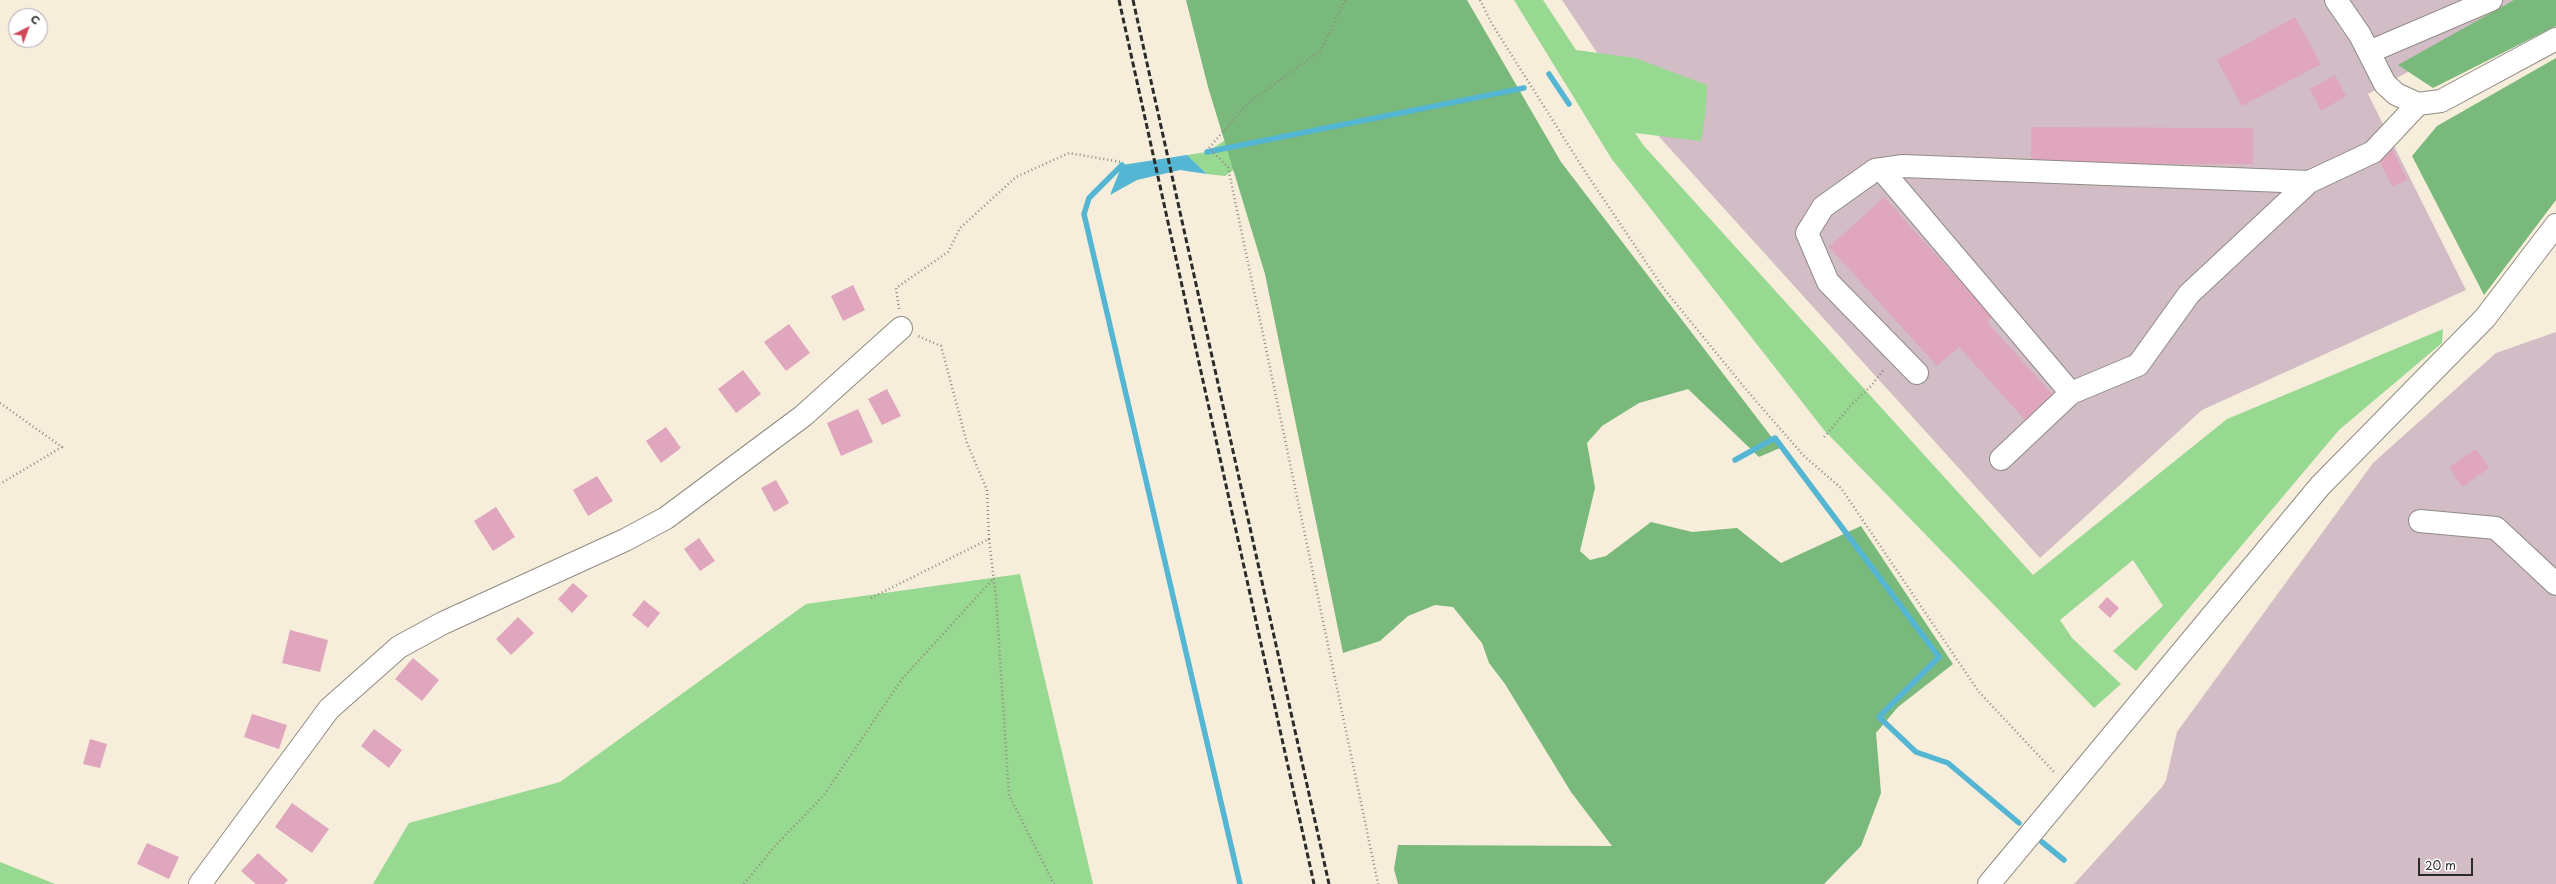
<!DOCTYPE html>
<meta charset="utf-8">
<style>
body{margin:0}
#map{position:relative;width:2556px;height:884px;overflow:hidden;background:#f6eddb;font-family:"Playpen Sans",sans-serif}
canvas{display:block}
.north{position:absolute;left:8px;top:8px;width:40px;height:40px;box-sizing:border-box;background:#fff;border:1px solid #aaa;border-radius:50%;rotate:42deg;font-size:11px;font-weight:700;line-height:16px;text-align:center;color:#2b2b2b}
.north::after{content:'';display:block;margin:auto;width:14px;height:18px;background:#d1495b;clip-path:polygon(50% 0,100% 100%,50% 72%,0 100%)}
.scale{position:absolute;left:2418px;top:858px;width:55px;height:18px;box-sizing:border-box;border:2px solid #2b2b2b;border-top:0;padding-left:5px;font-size:12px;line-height:14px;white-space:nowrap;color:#2b2b2b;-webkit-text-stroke:3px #fff;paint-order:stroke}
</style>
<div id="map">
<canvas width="2556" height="884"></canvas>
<div class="north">С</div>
<div class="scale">20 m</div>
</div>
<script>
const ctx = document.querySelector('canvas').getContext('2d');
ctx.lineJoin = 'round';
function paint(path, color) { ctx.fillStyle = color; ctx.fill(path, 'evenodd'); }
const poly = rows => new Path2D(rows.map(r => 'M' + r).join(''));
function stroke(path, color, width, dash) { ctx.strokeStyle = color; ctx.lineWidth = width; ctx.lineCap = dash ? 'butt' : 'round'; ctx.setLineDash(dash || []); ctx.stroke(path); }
paint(poly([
 [1562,0,2538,0,2368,94,2466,290,2202,410,2040,558,1635,110],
 [2556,332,2556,884,2074,884,2162,787,2166,780,2177,732,2373,463,2496,353]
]), '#d2bdc6');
paint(poly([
 [1514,0,1543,0,1576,50,1635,58,1707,85,1705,116,1701,141,1635,133,1644,146,2033,575,2227,419,2443,329,2442,343,2339,430,2136,671,2113,651,2163,606,2133,560,2060,620,2072,638,2121,684,2094,708,1824,430,1611,158],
 [1236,133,1250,159,1225,176,1207,174,1187,155,1207,152],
 [1020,574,1093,884,373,884,409,823,560,782,806,604],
 [0,862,55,884,0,884]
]), '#97d991');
paint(poly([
 [1186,0,1467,0,1561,162,1780,448,1759,457,1688,389,1639,403,1602,426,1587,443,1595,488,1580,551,1590,560,1606,556,1651,522,1692,532,1737,528,1781,563,1861,526,1953,664,1898,707,1876,733,1881,793,1861,846,1824,884,1398,884,1394,869,1398,845,1612,846,1571,792,1505,684,1489,663,1482,643,1453,607,1435,605,1408,616,1380,641,1343,653,1265,274,1208,87],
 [2514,0,2556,0,2556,26,2433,88,2398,65],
 [2556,58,2556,200,2484,295,2412,156,2437,126]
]), '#79b97b');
paint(poly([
 [1187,155,1207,174,1180,170,1137,180,1110,195,1122,165]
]), '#55b6d4');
stroke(poly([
 [1549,74,1569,104],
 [1207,152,1524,88],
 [1122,165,1089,198,1084,214,1240,884],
 [1735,460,1775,438,1939,657,1879,717,1916,752,1948,763,2019,823],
 [2042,842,2064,860]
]), '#55b6d4', 5.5);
paint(poly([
 [2295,17,2321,64,2242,106,2217,60],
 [2335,75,2346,96,2321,111,2310,89],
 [2031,127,2253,128,2253,164,2031,164],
 [2392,148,2407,180,2392,187,2377,155],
 [1884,197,1992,317,1987,322,2054,396,2026,421,1959,347,1937,366,1829,247],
 [853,285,865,310,843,321,831,296],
 [789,324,810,353,786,371,764,342],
 [743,370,761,394,736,413,718,389],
 [887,389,901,416,882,425,868,399],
 [858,409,873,442,841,456,827,423],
 [666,427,681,448,661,463,646,441],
 [2476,449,2489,468,2462,487,2449,467],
 [597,476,613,501,588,516,573,490],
 [776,480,789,503,774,512,761,488],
 [496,507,515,537,493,551,474,521],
 [699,538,715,561,700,571,684,549],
 [573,583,588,596,572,613,558,599],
 [2107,597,2119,608,2110,618,2098,607],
 [644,600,660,613,648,628,632,615],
 [518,617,534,633,511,655,496,639],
 [290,630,328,640,320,672,282,663],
 [413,658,439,680,422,701,395,679],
 [252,714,287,725,279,749,244,737],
 [374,729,402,750,389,768,361,746],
 [90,739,107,744,100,768,83,764],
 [292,803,329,829,312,853,275,827],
 [147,843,179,857,169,879,137,864],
 [258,853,288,880,284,884,256,884,241,871]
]), '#dfa6be');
const minor = poly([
 [2336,0,2360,35,2385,84,2396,94,2418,104,2441,101,2556,39],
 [2369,52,2491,0],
 [1881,169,2071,393],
 [1917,373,1828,282,1807,233,1823,207,1875,170,1903,166,2309,182],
 [2001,459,2071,393,2138,365,2189,294,2309,182,2373,152,2418,104],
 [2420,521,2496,528,2556,584],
 [200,884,329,709,399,647,443,623,625,540,666,518,803,416,901,328],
 [1989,884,2320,486,2485,318,2556,225]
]);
stroke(minor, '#908c83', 24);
stroke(poly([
 [1345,0,1321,50,1247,104,1209,148,1228,167,1378,884],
 [1480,0,1492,24,1584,170,1664,289,1749,393,1804,456,1841,488,1979,692,2055,773],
 [899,309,896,288,948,252,960,228,1016,177,1069,153,1121,162],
 [0,403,62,447,0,484],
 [1824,437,1852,404,1872,385,1885,368],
 [989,539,996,598,1009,795,1054,884],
 [871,598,989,539,987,490,967,443,941,346,918,336],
 [744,884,774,847,824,795,902,679,994,578]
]), '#908c83', 2.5, [1, 3]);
stroke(minor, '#fff', 22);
stroke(poly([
 [1119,0,1314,884],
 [1133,0,1329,884]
]), '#2b2b2b', 3, [6, 3]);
</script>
